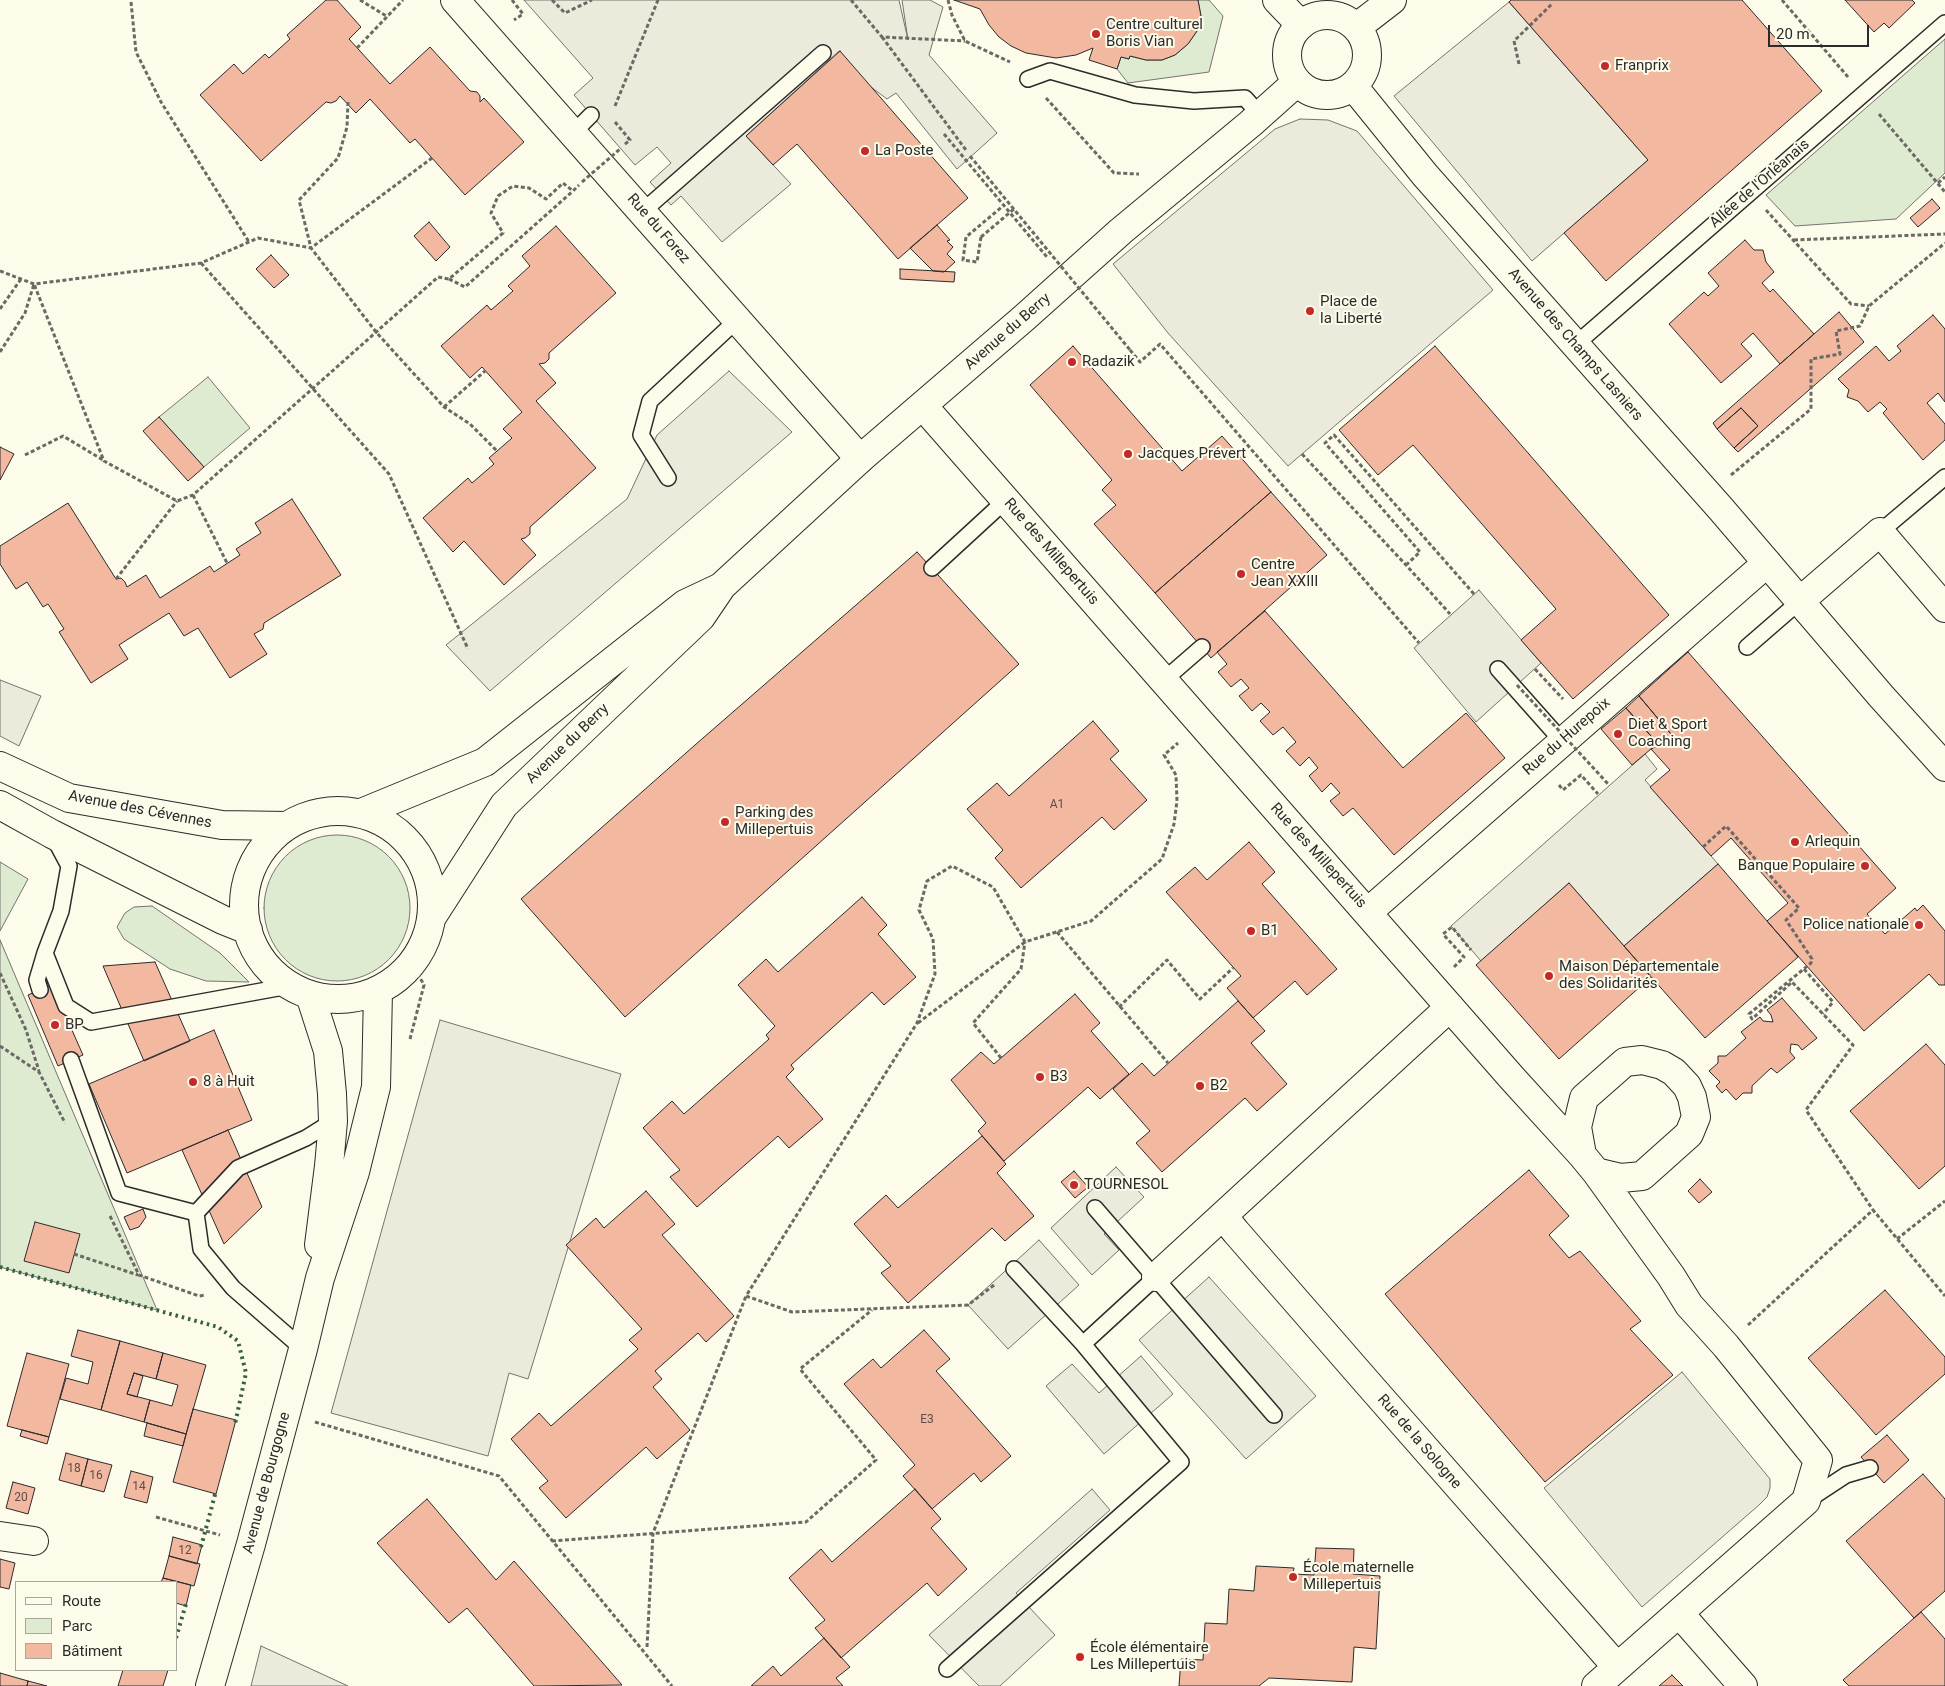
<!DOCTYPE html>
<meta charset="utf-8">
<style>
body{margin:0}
#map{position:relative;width:1945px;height:1686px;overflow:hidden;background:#fdfbea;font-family:Roboto,sans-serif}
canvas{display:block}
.legend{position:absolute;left:15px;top:1581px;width:162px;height:90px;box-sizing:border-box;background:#fdfbea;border:1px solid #a9a89e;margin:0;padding:6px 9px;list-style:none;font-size:15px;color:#2b2b2b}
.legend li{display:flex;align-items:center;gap:10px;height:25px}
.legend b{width:25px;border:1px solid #a9a89e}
.scale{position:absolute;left:1768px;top:25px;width:101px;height:22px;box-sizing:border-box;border:2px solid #2b2b2b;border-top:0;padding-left:6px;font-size:15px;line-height:18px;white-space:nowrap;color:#2b2b2b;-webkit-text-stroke:4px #fdfbea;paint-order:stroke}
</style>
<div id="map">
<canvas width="1945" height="1686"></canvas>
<ul class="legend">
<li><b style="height:6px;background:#fdfbea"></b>Route</li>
<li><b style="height:14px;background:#deebd1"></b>Parc</li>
<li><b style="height:14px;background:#f2b8a0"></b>Bâtiment</li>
</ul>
<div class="scale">20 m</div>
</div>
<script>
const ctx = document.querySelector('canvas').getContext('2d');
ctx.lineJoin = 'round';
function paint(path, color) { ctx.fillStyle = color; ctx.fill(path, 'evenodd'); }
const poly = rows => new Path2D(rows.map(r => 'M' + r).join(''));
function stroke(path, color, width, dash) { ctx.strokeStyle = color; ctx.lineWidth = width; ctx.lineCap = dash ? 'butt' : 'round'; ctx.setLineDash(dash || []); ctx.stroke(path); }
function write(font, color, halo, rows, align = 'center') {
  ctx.font = font + ' Roboto,sans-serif'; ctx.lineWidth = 4; ctx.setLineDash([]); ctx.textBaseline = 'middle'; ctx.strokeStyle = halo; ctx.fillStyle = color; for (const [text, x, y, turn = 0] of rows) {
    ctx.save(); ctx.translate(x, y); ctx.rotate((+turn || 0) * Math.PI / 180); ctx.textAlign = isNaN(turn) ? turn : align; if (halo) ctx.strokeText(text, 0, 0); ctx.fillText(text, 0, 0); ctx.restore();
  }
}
const green = poly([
 [1198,0,1209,0,1223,16,1209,72,1128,83,1117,69,1121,57,1129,59,1130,56,1146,60,1162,60,1175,55,1188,44,1197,31,1201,16,1198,0],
 [1945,39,1945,173,1896,219,1795,226,1766,195,1945,39],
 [208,377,250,428,204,467,159,417,208,377],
 '264 908a73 73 0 1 1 146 0a73 73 0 1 1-146 0Z',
 [0,862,28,879,0,931,0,862],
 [152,906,220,953,249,982,206,981,170,969,124,939,117,927,125,913,134,907,152,906],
 [0,940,157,1310,0,1267,0,940]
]);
paint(green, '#deebd1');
stroke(green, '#74746e', 1);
const parking = poly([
 [524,0,899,0,908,40,902,0,930,0,943,7,929,55,997,133,957,169,896,93,887,99,867,84,839,51,746,136,791,184,722,242,681,196,671,205,650,182,671,163,657,147,635,165,574,95,593,78,524,0],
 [1509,2,1648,160,1532,261,1394,96,1509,2],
 [1300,119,1328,120,1357,131,1493,290,1288,466,1168,333,1113,264,1275,129,1300,119],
 [729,371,792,432,490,691,446,645,627,499,657,435,729,371],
 [1479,590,1541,663,1476,722,1414,648,1479,590],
 [0,680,41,696,19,746,0,736,0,680],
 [1645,754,1657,769,1645,780,1718,864,1624,946,1569,883,1481,961,1451,926,1645,754],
 [440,1020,621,1074,528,1379,509,1373,488,1456,331,1413,440,1020],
 [1116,1167,1144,1197,1104,1234,1119,1250,1092,1275,1051,1228,1116,1167],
 [1039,1240,1079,1285,1008,1349,968,1305,1039,1240],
 [1209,1277,1316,1396,1246,1459,1139,1340,1209,1277],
 [1141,1356,1173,1394,1104,1454,1046,1386,1072,1364,1099,1393,1141,1356],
 [1682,1372,1770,1479,1770,1488,1767,1497,1759,1505,1642,1607,1544,1488,1682,1372],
 [1092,1489,1110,1510,1016,1593,1055,1635,1000,1686,979,1686,929,1635,1092,1489],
 [261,1646,348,1686,251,1686,261,1646]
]);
paint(parking, '#eceadb');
stroke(parking, '#74746e', 1);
const building = poly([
 [326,0,337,0,361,27,349,39,390,84,430,47,470,91,477,92,480,96,480,102,484,98,524,142,465,195,415,139,410,143,370,99,356,113,340,96,336,101,331,103,326,102,261,161,200,95,234,64,243,74,265,54,269,58,290,39,287,35,326,0],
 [954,0,1198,0,1201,16,1197,31,1188,44,1175,55,1162,60,1146,60,1130,56,1129,59,1121,57,1117,69,1089,60,1093,48,1076,55,1056,58,1026,53,1011,46,999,37,989,25,980,9,954,0],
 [1511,0,1742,0,1822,91,1606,281,1564,233,1648,160,1509,2,1511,0],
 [1845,0,1912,0,1915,3,1889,28,1884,23,1874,32,1845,0],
 [840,51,968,198,898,259,797,144,773,165,746,136,840,51],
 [1932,199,1940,208,1918,227,1910,218,1932,199],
 [429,222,450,247,436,261,414,236,429,222],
 [937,225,950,240,947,241,953,247,947,254,955,262,944,272,933,271,910,248,937,225],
 [556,226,616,293,549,353,549,359,545,363,539,364,556,383,536,401,596,468,530,527,530,534,525,538,521,539,536,555,504,585,464,541,453,552,423,518,468,478,472,483,494,464,489,458,512,438,503,429,522,412,482,367,470,378,441,346,487,305,491,310,513,291,508,286,530,266,522,256,556,226],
 [1745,240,1754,250,1763,250,1766,262,1774,272,1762,283,1770,292,1773,289,1814,334,1780,364,1753,333,1741,344,1752,356,1721,383,1669,324,1704,292,1708,296,1719,286,1708,273,1745,240],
 [271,255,289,275,274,288,256,269,271,255],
 [900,269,955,272,954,282,900,279,900,269],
 [1839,312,1864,342,1738,452,1734,448,1758,426,1741,408,1717,429,1713,423,1839,312],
 [1933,315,1945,329,1945,402,1938,393,1927,403,1945,424,1945,440,1923,460,1883,413,1887,409,1880,402,1868,412,1858,401,1847,397,1849,390,1838,379,1876,346,1889,361,1901,351,1897,346,1933,315],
 [1073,346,1182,471,1222,436,1271,492,1155,593,1094,524,1116,505,1102,490,1112,480,1030,385,1073,346],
 [1435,346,1669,615,1573,699,1521,640,1556,609,1413,445,1378,475,1339,430,1435,346],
 [1741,408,1758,426,1734,448,1717,429,1741,408],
 [159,417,204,467,188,481,143,431,159,417],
 [0,447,14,454,0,480,0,447],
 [1271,492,1327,555,1211,658,1155,593,1271,492],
 [292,499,341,575,264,623,263,629,254,634,267,654,230,678,198,628,184,636,169,613,119,645,128,659,91,683,59,632,64,629,48,604,43,607,27,582,16,589,0,564,0,546,68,503,116,579,121,578,125,582,127,587,146,575,160,598,210,566,214,572,240,555,236,549,261,533,255,523,292,499],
 [917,552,1019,664,625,1017,521,899,695,745,917,552],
 [1265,611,1403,768,1466,713,1505,758,1394,855,1353,808,1343,816,1330,801,1340,793,1331,783,1322,792,1309,776,1318,768,1309,757,1300,766,1286,751,1296,742,1283,727,1273,735,1260,721,1270,712,1261,703,1252,711,1239,696,1249,688,1241,679,1231,687,1218,672,1227,664,1217,652,1265,611],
 [1688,652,1896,888,1867,914,1885,934,1915,908,1917,911,1923,905,1945,931,1945,985,1939,985,1929,974,1864,1031,1767,921,1788,903,1731,838,1711,856,1650,787,1670,770,1651,749,1663,742,1668,747,1676,740,1639,696,1688,652],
 [1639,696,1676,740,1668,747,1663,742,1659,745,1626,708,1639,696],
 [1626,708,1659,745,1651,749,1632,765,1601,729,1626,708],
 [1093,721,1119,751,1110,759,1147,800,1114,830,1102,817,1021,888,995,858,1003,850,967,809,997,783,1009,796,1093,721],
 [1249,842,1275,872,1262,884,1337,969,1307,995,1295,981,1253,1018,1227,988,1241,976,1166,892,1195,867,1207,880,1249,842],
 [1718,864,1798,957,1705,1038,1624,946,1718,864],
 [1569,883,1651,977,1559,1059,1476,965,1569,883],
 [862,897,887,925,878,934,916,977,884,1005,872,992,791,1065,794,1069,786,1077,823,1119,789,1148,778,1136,697,1207,670,1177,680,1170,643,1128,672,1101,684,1114,769,1039,766,1035,775,1026,738,985,766,959,778,972,862,897],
 [155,962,190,1041,144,1061,103,966,155,962],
 [52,985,83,1055,58,1066,28,995,52,985],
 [1075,994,1100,1023,1091,1031,1129,1074,1100,1099,1088,1087,1004,1161,978,1131,986,1123,951,1080,981,1052,994,1064,1075,994],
 [1782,998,1817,1038,1802,1050,1798,1045,1791,1044,1790,1052,1795,1058,1777,1073,1771,1068,1752,1086,1752,1093,1743,1093,1736,1100,1726,1089,1722,1093,1716,1086,1720,1082,1709,1071,1718,1063,1718,1056,1726,1056,1746,1038,1741,1032,1760,1017,1763,1021,1773,1022,1771,1015,1767,1010,1782,998],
 [1238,1001,1265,1031,1251,1043,1287,1084,1257,1111,1245,1098,1162,1172,1136,1143,1150,1131,1113,1089,1142,1063,1154,1076,1238,1001],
 [214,1030,252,1120,127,1173,89,1084,214,1030],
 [1926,1044,1945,1065,1945,1166,1919,1189,1850,1111,1926,1044],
 [228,1130,262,1207,224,1244,182,1150,228,1130],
 [982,1136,1006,1164,997,1173,1034,1216,1005,1241,992,1228,908,1303,881,1273,891,1266,854,1224,886,1195,898,1208,982,1136],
 [1529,1170,1569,1216,1549,1235,1569,1258,1580,1251,1641,1321,1630,1329,1673,1375,1545,1482,1385,1294,1529,1170],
 [1074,1171,1088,1187,1075,1198,1061,1182,1074,1171],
 [1700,1179,1712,1192,1699,1203,1688,1191,1700,1179],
 [646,1191,675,1224,662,1235,734,1316,706,1342,698,1333,655,1371,662,1379,653,1387,690,1430,657,1459,646,1447,566,1518,539,1488,548,1481,511,1439,539,1413,551,1426,638,1349,629,1340,642,1329,566,1245,596,1218,604,1228,646,1191],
 [143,1209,146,1217,139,1227,130,1230,124,1217,143,1209],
 [35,1222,80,1234,69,1273,24,1261,35,1222],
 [1885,1290,1945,1357,1945,1374,1876,1435,1808,1358,1885,1290],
 [78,1330,120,1341,101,1410,60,1399,66,1378,88,1384,93,1362,71,1356,78,1330],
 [924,1330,950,1359,936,1371,1011,1456,981,1482,974,1473,932,1509,903,1476,915,1465,844,1384,873,1359,881,1368,924,1330],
 [120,1341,163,1353,156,1379,134,1373,127,1394,150,1400,144,1422,101,1410,120,1341],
 [27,1353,69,1364,49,1437,7,1426,27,1353],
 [163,1353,206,1365,186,1434,144,1422,150,1400,172,1406,178,1385,156,1379,163,1353],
 [134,1373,143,1376,137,1397,127,1394,134,1373],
 [193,1409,236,1420,216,1494,173,1482,193,1409],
 [147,1423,186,1434,183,1446,144,1436,147,1423],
 [22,1430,49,1437,47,1444,20,1436,22,1430],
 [1887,1435,1909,1460,1884,1483,1861,1457,1887,1435],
 [66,1453,88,1459,81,1486,59,1480,66,1453],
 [88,1459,112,1465,104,1492,81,1486,88,1459],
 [131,1471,153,1477,147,1503,124,1497,131,1471],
 [1923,1474,1945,1499,1945,1591,1914,1618,1846,1541,1923,1474],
 [13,1482,35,1488,28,1514,6,1508,13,1482],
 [915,1489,941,1519,931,1528,967,1569,938,1596,927,1583,841,1658,815,1628,825,1620,789,1578,821,1549,832,1562,915,1489],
 [427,1499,496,1580,514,1561,622,1685,534,1686,467,1608,449,1623,377,1543,427,1499],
 [173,1537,202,1545,197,1564,169,1556,173,1537],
 [1316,1548,1354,1549,1353,1574,1380,1576,1376,1649,1354,1647,1352,1682,1269,1678,1259,1686,1179,1686,1181,1659,1203,1660,1205,1623,1227,1624,1229,1589,1254,1591,1256,1566,1294,1568,1293,1574,1314,1575,1316,1548],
 [169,1556,200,1564,194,1586,163,1578,169,1556],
 [0,1559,15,1563,9,1589,0,1587,0,1559],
 [163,1578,191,1585,186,1606,176,1603,176,1582,161,1582,163,1578],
 [1921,1612,1945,1639,1945,1686,1849,1686,1843,1680,1921,1612],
 [824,1638,850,1667,836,1678,843,1686,751,1686,773,1666,781,1676,824,1638],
 [123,1670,168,1670,163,1686,118,1686,123,1670],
 [0,1673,28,1681,27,1686,0,1686,0,1673],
 [1672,1675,1683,1686,1659,1686,1672,1675],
 [28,1681,47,1686,27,1686,28,1681]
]);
paint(building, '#f2b8a0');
stroke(building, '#2b2b2b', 1);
const lane = poly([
 [1028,79,1050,71,1135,95,1194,101,1245,98,1260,115],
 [573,133,591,115],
 [642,212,823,53],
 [1575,345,1945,23],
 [668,478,641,435,650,401,737,320],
 [1880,532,1945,477],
 [932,568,1006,500],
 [1747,647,1800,601],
 [1498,669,1562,741],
 [1164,680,1202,647],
 [54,838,69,866,61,911,45,953,66,1006,91,1022,289,986],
 [40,990,37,980,45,953],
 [71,1060,119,1193,196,1213],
 [1095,1208,1274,1415],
 [1014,1269,1083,1344],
 [303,1349,233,1288,201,1249,196,1213,238,1168,306,1138,333,1121],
 [1808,1500,1846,1475,1870,1468],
 [947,1669,1181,1462,1083,1344,1156,1277]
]);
const street = poly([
 [455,0,860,459],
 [1277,0,1301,25],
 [923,406,1512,1078,1582,1155],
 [1800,601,1880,532,1945,608],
 [1368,912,1767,563],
 [1642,1060,1662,1065,1674,1072,1687,1086,1692,1097,1696,1117,1689,1134,1642,1176,1621,1178,1596,1172,1582,1155,1577,1127,1584,1098,1625,1062,1642,1060],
 [1223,1216,1236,1232,1372,1388,1617,1667],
 [1156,1277,1450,1007],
 [0,1536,34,1541],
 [1679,1613,1743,1686],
 [1596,1686,1806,1501,1818,1460,1726,1346,1689,1305,1671,1276,1596,1172]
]);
const secondary = poly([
 '1287 55a40 40 0 1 1 80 0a40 40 0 1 1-80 0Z',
 [1357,27,1392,0],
 [1353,86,1425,175,1721,509,1881,696,1945,767],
 [0,766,69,798,222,825,287,826],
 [0,805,52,834,223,920,248,930],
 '244 905a94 94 0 1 1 188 0a94 94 0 1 1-188 0Z',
 [361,813,485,762,685,604,721,587],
 [432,917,504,805,701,617,722,586,860,459,1024,318,1121,231,1250,124,1297,82],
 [310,995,328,1051,332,1094,333,1121,329,1166,319,1245],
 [210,1686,251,1544,303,1349,320,1278,355,1172,376,1087,378,991]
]);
stroke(lane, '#2b2b2b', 18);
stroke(street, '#2b2b2b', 30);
stroke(secondary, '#2b2b2b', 30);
stroke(poly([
 [360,0,388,17],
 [512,0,523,14,514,20],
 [552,0,565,13,592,0],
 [851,0,882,37,965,41],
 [948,0,952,15,965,41,1010,62],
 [1782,0,1848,77],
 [131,2,136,52,161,102,249,242],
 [882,37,966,150],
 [357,48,403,0],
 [1519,64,1514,41,1553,3],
 [1046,98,1114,173,1139,174],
 [348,102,347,127,338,158,299,200,311,248,376,332,444,407,470,424,497,451],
 [615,106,658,0],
 [1879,114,1945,192],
 [615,122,630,140,624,145],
 [944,134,1047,257],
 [1938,183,1945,177],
 [1766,210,1851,304,1869,306],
 [981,237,977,262,963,260,966,237,1003,206],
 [1794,240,1945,234],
 [201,263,389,474,468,649],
 [0,271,34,284,201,263,258,238,311,248,432,158],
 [449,279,465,287,573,191],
 [0,309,21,279],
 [1130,350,1140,362,1160,344,1419,643],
 [0,352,25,313,34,284,104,461,177,501,193,495,438,277,449,279,503,233,491,213,498,196,513,186,529,188,546,199,563,183,573,191,579,185],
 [444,407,485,371],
 [1302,454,1406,565,1450,614],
 [25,455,63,436,103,460],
 [1731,475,1811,409,1811,359,1840,354,1836,331,1860,326,1869,306,1945,243],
 [193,495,227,563],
 [1406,565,1420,552,1325,443,1334,435,1474,594],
 [116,579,177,501],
 [1535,669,1563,699],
 [1559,785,1563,790,1581,775,1598,794],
 [1703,847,1726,826,1799,908,1786,920,1812,959,1811,963,1749,1014,1752,1019,1792,982,1853,1045,1806,1110,1873,1210],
 [1057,932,1168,1063],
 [1454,967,1464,957,1443,934,1452,927,1471,950],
 [1804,969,1833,1002,1823,1014],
 [0,973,26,1030,39,1071],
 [1119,1007,1167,960,1200,999,1233,968],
 [918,1023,1025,942],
 [410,1039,424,985,412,963],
 [0,1046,39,1072,65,1123],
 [1001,1058,973,1023,1021,969,1025,942],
 [110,1216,139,1275,199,1296,206,1295],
 [1897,1239,1945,1201],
 [74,1254,138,1275],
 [994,1285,968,1305,792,1312,746,1296,917,1023,935,974,933,939,919,910,927,881,952,866,993,887,1025,942,1091,921,1162,859,1174,824,1177,801,1176,775,1164,755,1178,743],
 [1748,1325,1873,1210,1945,1296],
 [315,1422,499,1476,672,1686],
 [156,1517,220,1535],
 [552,1541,806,1522,876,1460,800,1369,872,1310],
 [647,1647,653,1533,746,1296]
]), '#6a6964', 3, [4, 2.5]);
stroke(lane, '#fdfbea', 15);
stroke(street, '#fdfbea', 28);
stroke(secondary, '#fdfbea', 28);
stroke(poly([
 [970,156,1130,350],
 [582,182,620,149],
 [981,237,1014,209],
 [1517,685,1609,785]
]), '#6a6964', 3, [4, 2.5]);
stroke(poly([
 [0,1267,218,1327,238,1341,246,1373,235,1424],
 [201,1547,216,1491],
 [176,1638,186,1604]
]), '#34623c', 4, [2.5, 4]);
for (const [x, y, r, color] of [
 [1096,34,5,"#c62828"],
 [1605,66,5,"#c62828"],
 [865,151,5,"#c62828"],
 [1310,311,5,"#c62828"],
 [1072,362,5,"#c62828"],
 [1128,454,5,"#c62828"],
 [1241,574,5,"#c62828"],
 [1618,734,5,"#c62828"],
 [725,822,5,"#c62828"],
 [1795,842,5,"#c62828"],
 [1865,866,5,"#c62828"],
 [1919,925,5,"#c62828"],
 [1251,931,5,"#c62828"],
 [1549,976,5,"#c62828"],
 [55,1025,5,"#c62828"],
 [1040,1077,5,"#c62828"],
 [193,1082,5,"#c62828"],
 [1200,1086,5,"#c62828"],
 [1074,1185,5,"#c62828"],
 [1293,1577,5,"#c62828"],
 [1080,1657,5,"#c62828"]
]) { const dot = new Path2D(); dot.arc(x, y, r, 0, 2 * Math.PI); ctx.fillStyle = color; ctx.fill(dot); stroke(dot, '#fdfbea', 2); }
write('12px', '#5d4e48', null, [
 ["A1",1057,805],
 ["E3",927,1420],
 ["18",74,1469],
 ["16",96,1476],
 ["14",139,1487],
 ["20",21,1498],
 ["12",185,1551]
]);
write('15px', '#2b2b2b', '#fdfbea', [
 ["Centre culturel",1106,25],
 ["Boris Vian",1106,42],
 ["Franprix",1615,66],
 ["La Poste",875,151],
 ["Place de",1320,302],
 ["la Liberté",1320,319],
 ["Radazik",1082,362],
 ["Jacques Prévert",1138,454],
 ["Centre",1251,565],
 ["Jean XXIII",1251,582],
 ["Diet & Sport",1628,725],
 ["Coaching",1628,742],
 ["Parking des",735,813],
 ["Millepertuis",735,830],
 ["Arlequin",1805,842],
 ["Banque Populaire",1855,866,"right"],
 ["Police nationale",1909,925,"right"],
 ["B1",1261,931],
 ["Maison Départementale",1559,967],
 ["des Solidarités",1559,984],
 ["BP",65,1025],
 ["B3",1050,1077],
 ["8 à Huit",203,1082],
 ["B2",1210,1086],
 ["TOURNESOL",1084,1185],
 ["École maternelle",1303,1568],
 ["Millepertuis",1303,1585],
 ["École élémentaire",1090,1648],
 ["Les Millepertuis",1090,1665]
], 'left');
write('15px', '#2b2b2b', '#fdfbea', [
 ["Allée de l'Orléanais",1760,184,-41],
 ["Rue du Forez",658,229,49],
 ["Avenue du Berry",1008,332,-41],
 ["Avenue des Champs Lasniers",1575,345,49],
 ["Rue des Millepertuis",1051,552,49],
 ["Rue du Hurepoix",1567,737,-41],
 ["Avenue du Berry",568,744,-44],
 ["Avenue des Cévennes",140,810,11],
 ["Rue des Millepertuis",1318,856,48],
 ["Rue de la Sologne",1419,1442,49],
 ["Avenue de Bourgogne",267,1483,-75]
]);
</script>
